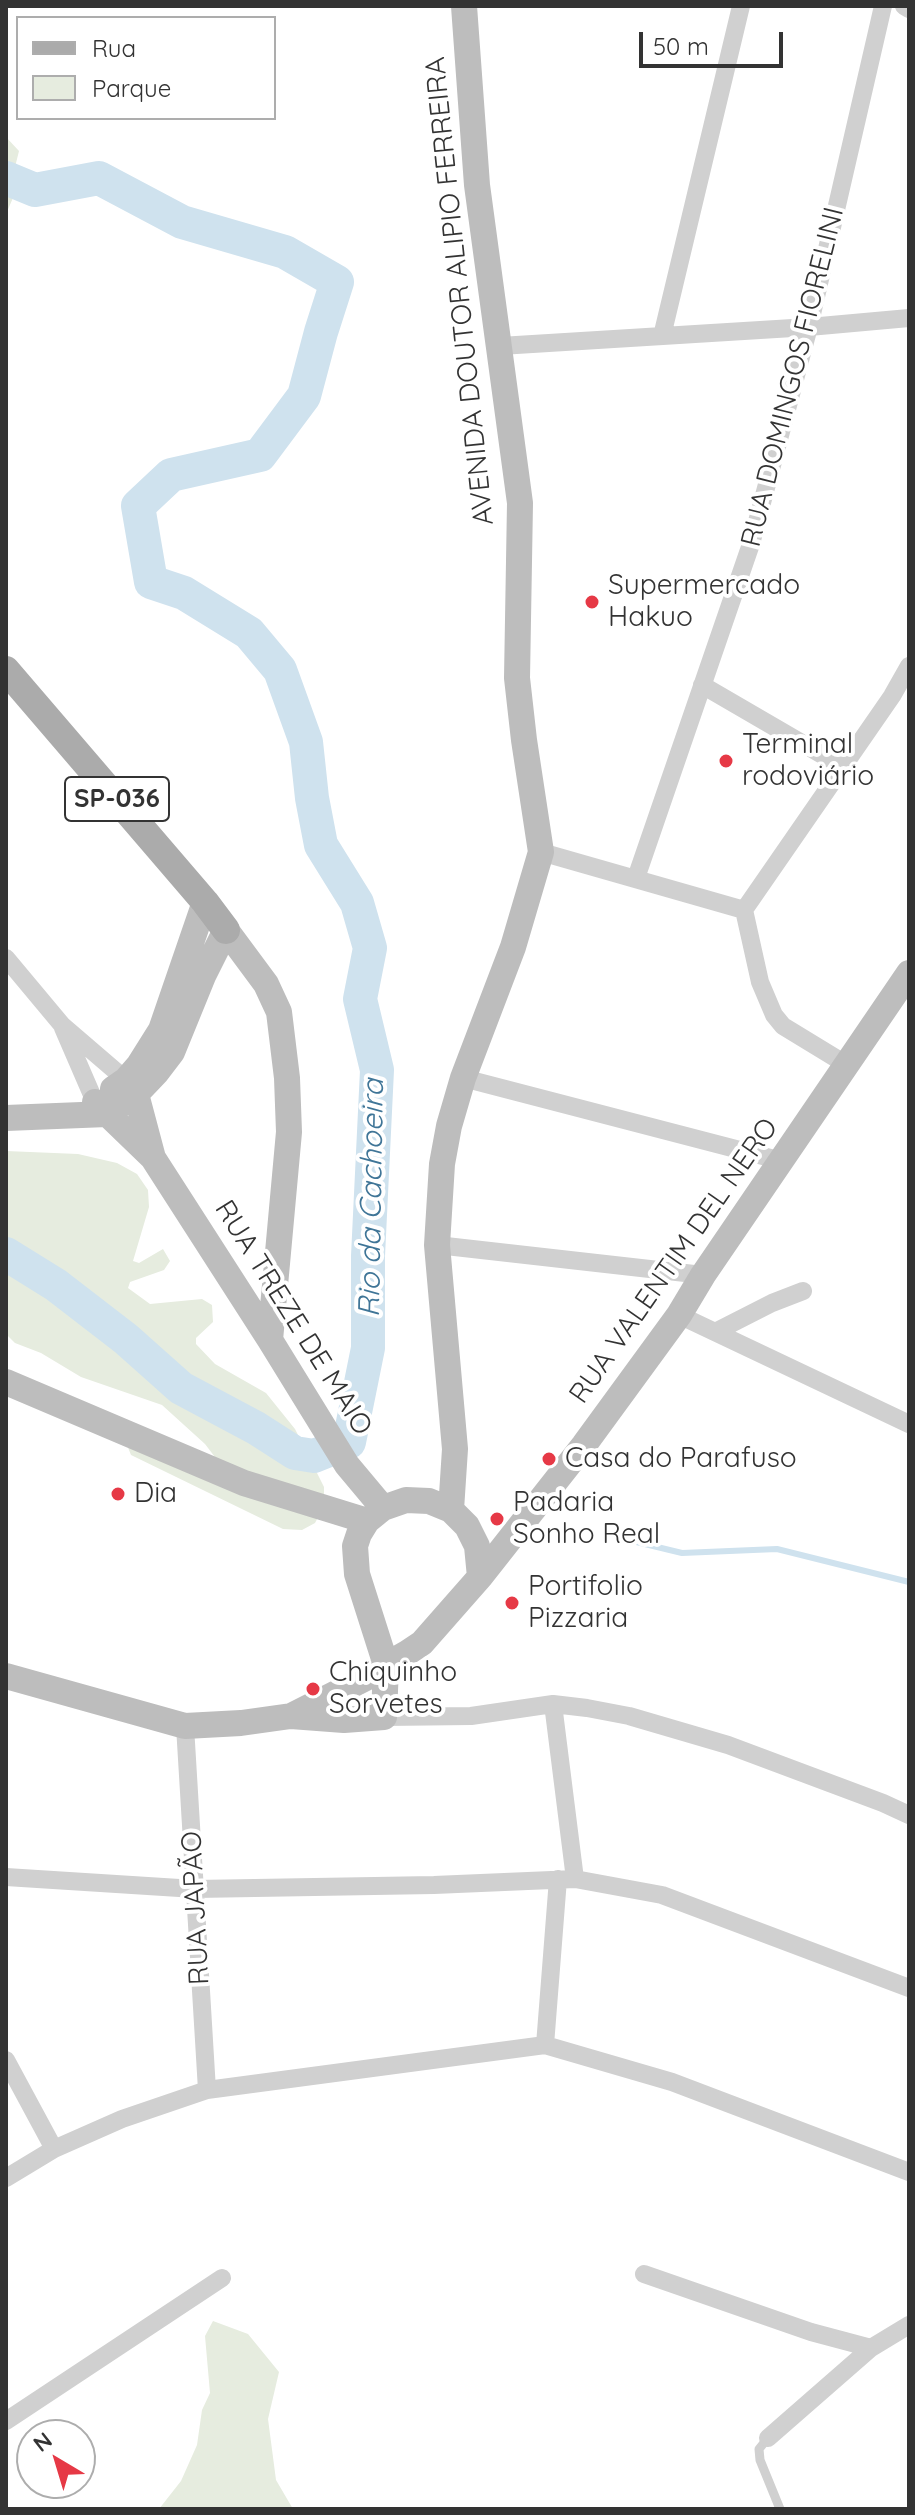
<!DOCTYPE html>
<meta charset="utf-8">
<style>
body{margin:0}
#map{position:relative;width:915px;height:2515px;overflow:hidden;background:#fff;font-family:Quicksand,sans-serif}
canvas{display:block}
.frame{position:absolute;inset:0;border:8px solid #333;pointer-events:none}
.legend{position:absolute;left:16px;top:16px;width:260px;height:104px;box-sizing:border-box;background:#fff;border:2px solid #adadad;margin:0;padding:10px 14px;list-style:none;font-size:24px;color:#333}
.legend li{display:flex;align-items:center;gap:16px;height:40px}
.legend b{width:40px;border:2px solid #adadad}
.north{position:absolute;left:16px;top:2419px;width:80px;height:80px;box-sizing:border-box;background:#fff;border:2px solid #adadad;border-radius:50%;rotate:322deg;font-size:22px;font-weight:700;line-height:32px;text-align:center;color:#333}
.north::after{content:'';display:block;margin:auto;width:28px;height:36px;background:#e63946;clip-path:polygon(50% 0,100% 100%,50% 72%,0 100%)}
.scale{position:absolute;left:639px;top:32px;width:144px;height:36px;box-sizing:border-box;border:4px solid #333;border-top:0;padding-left:10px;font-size:24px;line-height:28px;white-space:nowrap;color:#333;-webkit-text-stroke:6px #fff;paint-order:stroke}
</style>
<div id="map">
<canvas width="915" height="2515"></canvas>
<div class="frame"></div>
<ul class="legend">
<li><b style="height:10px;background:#ababab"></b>Rua</li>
<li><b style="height:22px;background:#e6ecdf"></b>Parque</li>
</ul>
<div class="north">N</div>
<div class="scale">50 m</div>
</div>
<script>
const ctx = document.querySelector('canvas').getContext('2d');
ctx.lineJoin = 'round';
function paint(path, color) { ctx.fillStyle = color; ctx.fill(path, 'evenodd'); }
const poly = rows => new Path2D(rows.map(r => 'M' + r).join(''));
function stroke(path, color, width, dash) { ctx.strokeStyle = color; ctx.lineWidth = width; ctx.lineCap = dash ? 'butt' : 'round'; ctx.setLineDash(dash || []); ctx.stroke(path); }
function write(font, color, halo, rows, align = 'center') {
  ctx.font = font + ' Quicksand,sans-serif'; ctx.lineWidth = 8; ctx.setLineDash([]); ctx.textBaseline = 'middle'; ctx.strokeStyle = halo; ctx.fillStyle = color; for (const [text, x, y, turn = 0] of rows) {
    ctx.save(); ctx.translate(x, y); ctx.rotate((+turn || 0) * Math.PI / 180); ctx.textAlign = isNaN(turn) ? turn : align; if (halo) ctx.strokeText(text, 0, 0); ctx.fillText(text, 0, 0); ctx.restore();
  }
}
paint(poly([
 [6,137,19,151,16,163,19,184,6,214],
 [6,1151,78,1154,117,1163,137,1174,148,1190,149,1207,133,1261,139,1263,163,1249,170,1261,164,1270,130,1282,128,1288,150,1304,202,1299,212,1305,213,1322,196,1338,196,1344,215,1364,266,1393,295,1429,324,1487,324,1506,315,1523,302,1530,283,1529,131,1455,127,1445,224,1469,205,1444,162,1405,81,1377,41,1353,15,1343,6,1334],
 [213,2321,248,2334,279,2372,268,2419,276,2480,293,2509,159,2509,181,2481,197,2445,202,2410,210,2393,205,2336]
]), '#e6ecdf');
stroke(poly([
 [620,1538,682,1553,777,1549,909,1582]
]), '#cfe2ee', 6);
stroke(poly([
 [6,178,35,190,99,178,182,222,285,252,337,282,321,332,304,396,260,455,171,475,138,506,151,582,184,593,249,633,280,670,306,742,312,798,321,845,357,903,370,948,360,999,377,1070,368,1256,368,1348,349,1442,314,1456,295,1453,256,1428,181,1388,126,1339,56,1285,6,1254]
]), '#cfe2ee', 34);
stroke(poly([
 [768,2438,759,2449,760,2460,780,2509]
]), '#d0d0d0', 9);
stroke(poly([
 [904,6,909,9],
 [662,336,741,6],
 [500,346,809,327,909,318],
 [702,685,843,767],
 [541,852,744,910],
 [636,878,751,544,809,327,883,6],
 [6,958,62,1025,126,1080],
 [63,1028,95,1102],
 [847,1065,783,1026,774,1015,760,982,744,910,892,696,909,666],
 [463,1078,782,1161],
 [437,1245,703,1275],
 [679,1315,909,1424],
 [717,1331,772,1303,803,1291],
 [553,1704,575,1879],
 [384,1717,471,1716,553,1704,587,1708,629,1716,728,1745,883,1803,909,1815],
 [185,1726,207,2090],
 [6,1877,195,1889,434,1885,575,1879,662,1895,909,1988],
 [545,2045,558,1879],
 [6,2060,54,2149],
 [6,2178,54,2149,122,2119,207,2090,545,2045,672,2082,909,2172],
 [644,2274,811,2332,871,2348],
 [6,2421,222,2278],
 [768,2438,871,2348,909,2325]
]), '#d0d0d0', 18);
stroke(poly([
 [128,1082,136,1094,153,1158],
 [113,1089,126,1080,139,1065,161,1030,205,902],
 [95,1102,153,1158,270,1340,347,1465,383,1508],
 [6,1118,107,1114,136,1094,156,1073,172,1052,203,976,226,930,266,984,279,1012,287,1078,289,1132,270,1340],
 [6,1382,244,1483,367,1521],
 [451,1510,455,1449,437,1245,442,1164,449,1126,463,1078,513,947,541,852,524,740,517,678,520,503,477,185,464,6],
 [480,1577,584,1445,679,1315,703,1275,909,973],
 [6,1676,185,1726,241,1723,291,1716,368,1677,386,1665,407,1653,422,1643,480,1577,477,1546,467,1526,451,1510,429,1501,406,1500,383,1508,367,1521,359,1534,355,1546,357,1574,386,1665,384,1717,344,1720,291,1716]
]), '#bdbdbd', 26);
stroke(poly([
 [6,670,205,902,226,930]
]), '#ababab', 28);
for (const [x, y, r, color] of [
 [592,602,8,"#e63946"],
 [726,761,8,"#e63946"],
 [549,1459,8,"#e63946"],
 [118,1494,8,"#e63946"],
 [497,1519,8,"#e63946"],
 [512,1603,8,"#e63946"],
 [313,1689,8,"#e63946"]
]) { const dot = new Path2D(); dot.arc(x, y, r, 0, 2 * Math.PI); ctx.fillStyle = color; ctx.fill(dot); stroke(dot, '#fff', 3); }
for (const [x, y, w] of [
 [117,799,104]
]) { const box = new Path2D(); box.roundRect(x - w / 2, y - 22, w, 44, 6); ctx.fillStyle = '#fff'; ctx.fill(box); stroke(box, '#333', 2); }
write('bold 26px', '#333', null, [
 ["SP-036",117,799]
]);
write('28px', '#333', '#fff', [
 ["AVENIDA DOUTOR ALIPIO FERREIRA",460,291,-96],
 ["RUA DOMINGOS FIORELINI",793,377,-76],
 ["RUA VALENTIM DEL NERO",674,1261,-55],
 ["RUA TREZE DE MAIO",293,1318,58],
 ["RUA JAPÃO",196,1908,-93]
]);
write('28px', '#333', '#fff', [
 ["Supermercado",608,586],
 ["Hakuo",608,618],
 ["Terminal",742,745],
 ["rodoviário",742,777],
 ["Casa do Parafuso",565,1459],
 ["Dia",134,1494],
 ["Padaria",513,1503],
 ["Sonho Real",513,1535],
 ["Portifolio",528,1587],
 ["Pizzaria",528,1619],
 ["Chiquinho",329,1673],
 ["Sorvetes",329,1705]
], 'left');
write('italic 30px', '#3f7597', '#fff', [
 ["Rio da Cachoeira",372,1198,-89]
]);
</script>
